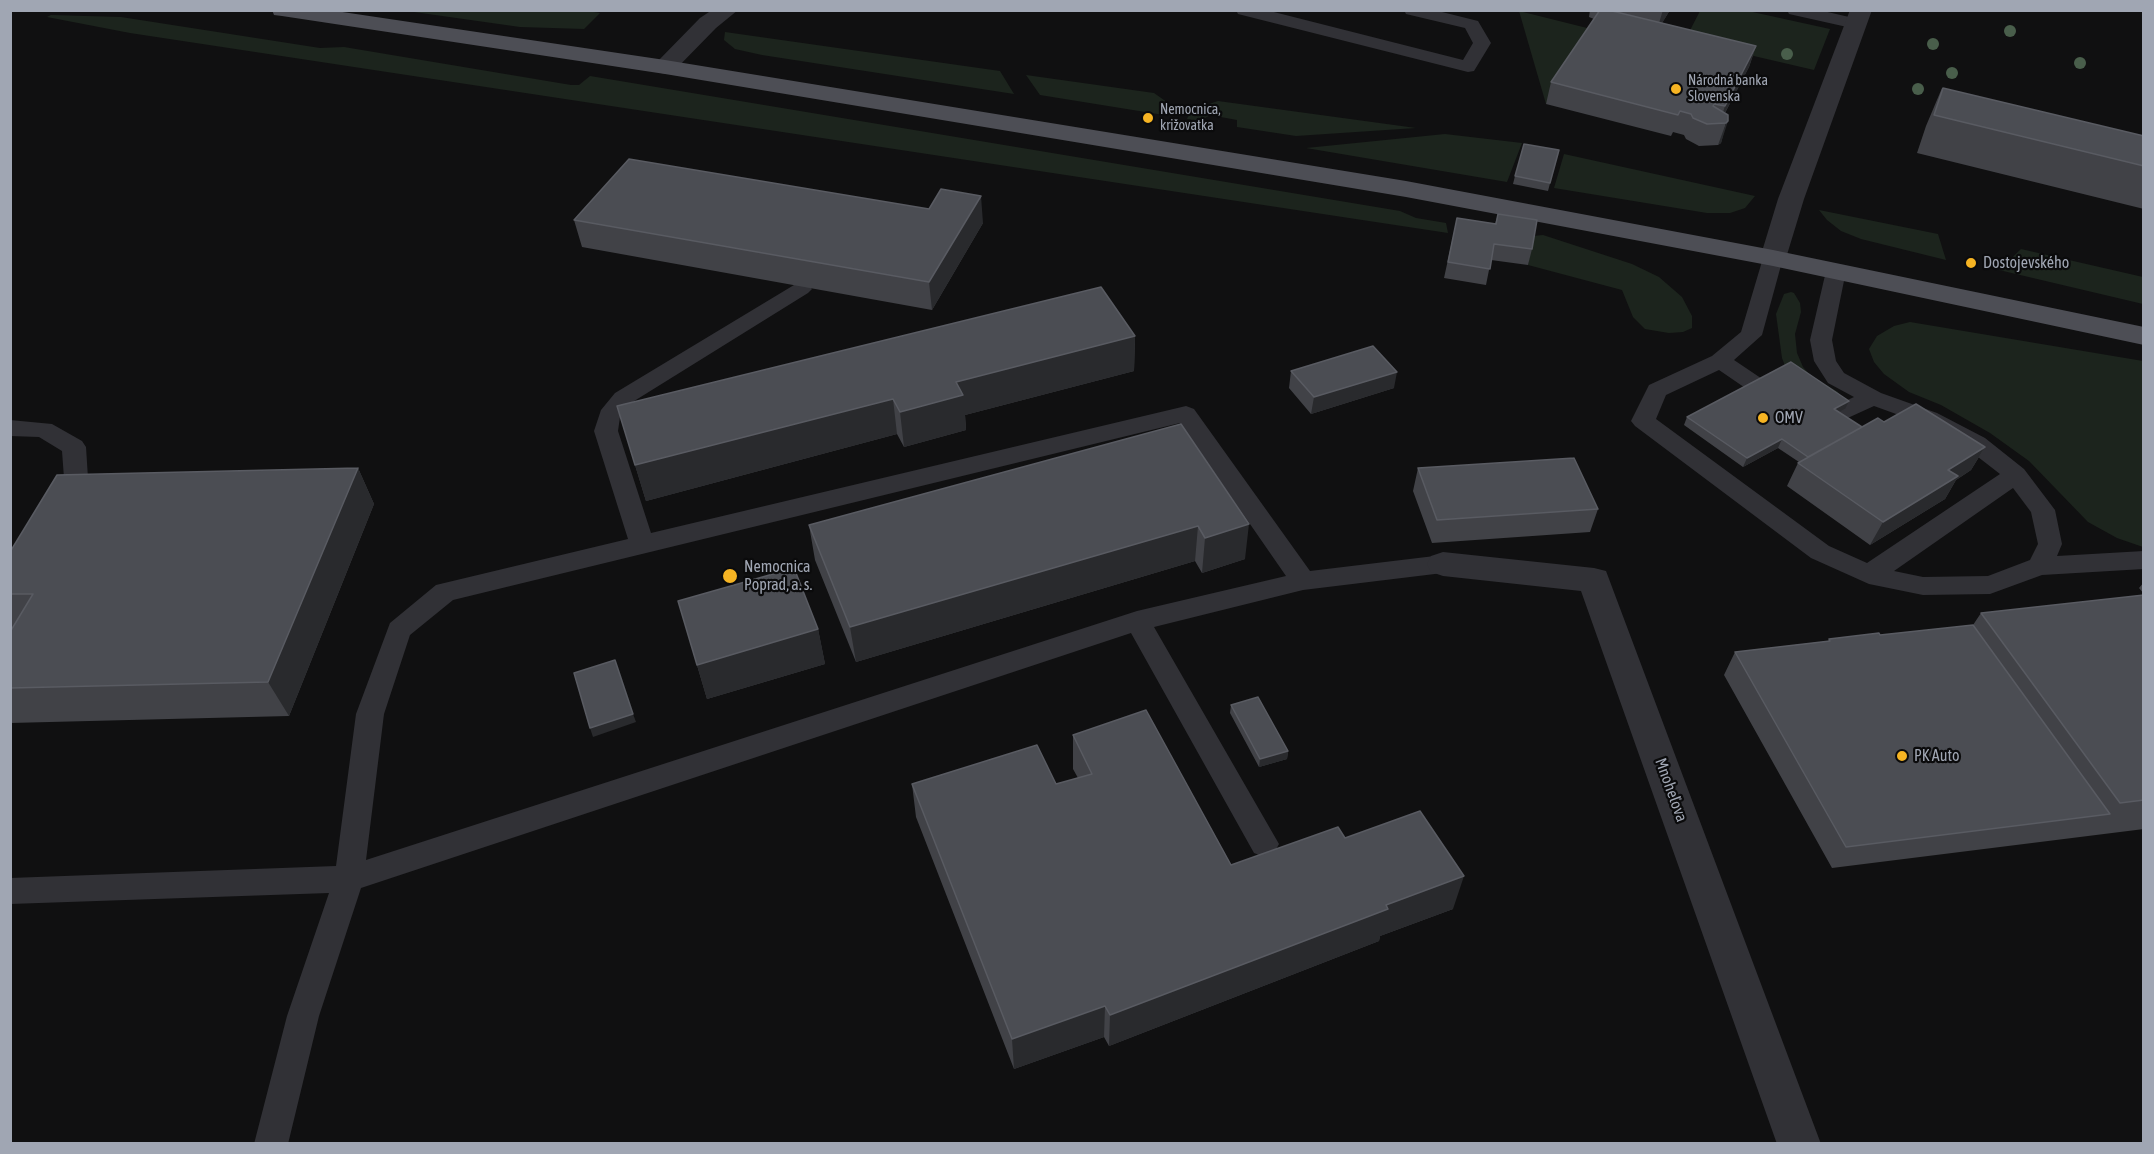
<!DOCTYPE html>
<meta charset="utf-8">
<style>
body{margin:0}
#map{position:relative;width:2154px;height:1154px;overflow:hidden;background:#101011;font-family:"Asap Condensed",sans-serif}
canvas{display:block}
.frame{position:absolute;inset:0;border:12px solid #a0a6b3;pointer-events:none}
</style>
<div id="map">
<canvas width="2154" height="1154"></canvas>
<div class="frame"></div>
</div>
<script>
const ctx = document.querySelector('canvas').getContext('2d');
ctx.lineJoin = 'round';
function paint(path, color) { ctx.fillStyle = color; ctx.fill(path, 'evenodd'); }
const poly = rows => new Path2D(rows.map(r => 'M' + r).join(''));
function stroke(path, color, width, dash) { ctx.strokeStyle = color; ctx.lineWidth = width; ctx.lineCap = dash ? 'butt' : 'round'; ctx.setLineDash(dash || []); ctx.stroke(path); }
function write(font, color, halo, rows, align = 'center') {
  ctx.font = font + ' "Asap Condensed",sans-serif'; ctx.lineWidth = 4.5; ctx.setLineDash([]); ctx.textBaseline = 'middle'; ctx.strokeStyle = halo; ctx.fillStyle = color; for (const [text, x, y, turn = 0] of rows) {
    ctx.save(); ctx.translate(x, y); ctx.rotate((+turn || 0) * Math.PI / 180); ctx.textAlign = isNaN(turn) ? turn : align; if (halo) ctx.strokeText(text, 0, 0); ctx.fillText(text, 0, 0); ctx.restore();
  }
}
paint(poly([
 [581,10,600,13,584,29,520,27,407,11],
 [1519,11,1595,30,1546,104],
 [1700,11,1748,11,1830,29,1814,70,1685,40],
 [51,15,121,17,320,48,344,47,571,85,579,85,590,76,1400,211,1416,218,1446,223,1448,233,130,33,47,17],
 [725,32,1000,71,1014,94,762,55,735,49,724,40],
 [1026,75,1154,93,1174,107,1170,116,1040,95],
 [1218,101,1416,128,1296,136,1237,127,1237,120,1210,115,1200,121,1187,119,1191,110],
 [1445,134,1522,143,1507,182,1306,148],
 [1564,154,1755,196,1745,208,1730,213,1707,213,1554,188],
 [1819,210,1938,234,1946,260,1861,239,1841,231,1827,220],
 [1543,235,1632,264,1659,277,1682,297,1692,316,1692,328,1683,332,1669,333,1645,329,1633,317,1622,290,1528,265,1533,236],
 [2021,249,2143,277,2143,304,1999,270],
 [1791,292,1794,293,1800,303,1801,312,1795,334,1797,353,1803,367,1810,375,1838,392,1845,409,1787,371,1782,358,1776,314,1784,294],
 [1910,322,2143,361,2143,547,2117,538,2088,522,2029,461,1990,433,1941,405,1909,392,1884,374,1874,362,1869,349,1877,336,1894,326]
]), '#1c241d');
paint(poly([
 [1236,10,1266,10,1463,60,1473,43,1465,28,1406,14,1404,10,1434,10,1478,21,1491,43,1474,71,1468,72,1238,14,1236,10],
 [1787,10,1819,10,1862,20,1864,24,1862,28,1856,29,1789,14,1787,10],
 [1773,252,1780,254,1783,258,1762,335,1734,360,1789,397,1792,402,1789,407,1781,409,1773,407,1719,370,1666,395,1656,419,1829,546,1867,563,2000,474,1969,450,1921,423,1874,406,1817,432,1809,435,1801,432,1797,427,1801,422,1854,397,1828,383,1814,361,1810,340,1826,271,1829,267,1836,265,1843,267,1846,271,1832,340,1836,361,1844,373,1881,393,1937,413,1985,438,2024,469,2055,510,2062,544,2057,556,2144,551,2144,569,2042,575,1990,594,1923,595,1869,584,1811,558,1635,426,1631,421,1649,385,1712,356,1741,332,1763,258,1766,254,1773,252],
 [2013,488,2031,512,2038,544,2030,560,1988,576,1923,577,1894,571,2013,488],
 [801,283,808,285,812,289,808,293,631,403,620,417,618,431,651,533,1186,406,1194,409,1310,571,1443,555,1452,558,1456,564,1452,570,1443,573,1303,590,1154,627,1279,844,1274,853,1264,857,1254,853,1131,633,361,888,319,1016,288,1144,254,1144,287,1016,329,893,10,904,10,878,336,866,356,714,390,623,436,585,628,539,594,431,601,410,615,393,794,285,801,283],
 [1180,423,1286,576,1137,611,366,860,384,714,410,635,453,600,1180,423],
 [10,420,52,424,82,441,86,447,88,478,70,510,61,513,52,510,49,504,64,478,62,451,39,437,10,436,10,420]
]), '#313136');
paint(poly([
 [712,10,738,10,716,28,673,72,665,74,657,72,654,67,657,62,700,18,712,10],
 [1850,10,1872,10,1804,199,1786,258,1782,264,1773,266,1764,264,1760,258,1778,199,1850,10],
 [1443,552,1594,568,1606,571,1821,1144,1777,1144,1581,591,1443,576,1431,572,1427,564,1431,556,1443,552]
]), '#313136');
paint(poly([
 [272,10,329,10,665,60,1406,181,1773,250,2144,327,2144,345,1773,266,1406,197,665,74,282,16,274,15,272,10]
]), '#4d4e55');
ctx.fillStyle = '#495e4b';
for (const [x, y] of [
 [2010,31],
 [1933,44],
 [1787,54],
 [2080,63],
 [1952,73],
 [1918,89]
]) { ctx.beginPath(); ctx.arc(x, y, 6, 0, 2 * Math.PI); ctx.fill(); }
paint(poly([
 [1590,10,1670,10,1662,23,1756,46,1749,67,1725,113,1728,115,1721,143,1718,145,1699,146,1686,139,1684,135,1673,132,1671,136,1546,104,1551,82,1594,19,1589,17],
 [1942,88,2144,136,2144,209,1917,153,1926,126],
 [1559,150,1548,191,1513,184,1515,176],
 [1498,214,1532,249,1528,265,1491,260,1486,285,1444,278,1457,218,1495,224],
 [574,220,983,223,932,310,582,247],
 [1135,336,1134,371,965,415,966,430,904,447,897,434,646,501,617,406],
 [1291,371,1394,388,1311,414,1289,388],
 [1845,409,1839,412,1862,427,1884,422,1985,447,1971,470,1956,480,1945,499,1870,545,1787,486,1798,463,1799,462,1778,448,1743,467,1684,425,1687,417],
 [1181,424,1245,559,1202,573,1195,561,856,662,815,560,809,525],
 [358,468,374,504,289,716,10,723,10,632,12,629,10,627,10,552],
 [1418,468,1598,509,1590,532,1432,543,1413,491],
 [2144,582,2144,594,2139,588],
 [2144,595,2144,829,1832,868,1724,675,1735,652,1828,641,1829,639,1880,635,1973,625,1981,613],
 [678,601,818,629,825,664,707,699],
 [1231,705,1288,751,1287,759,1259,767,1230,713],
 [1073,735,1231,865,1345,838,1453,909,1380,936,1379,941,1109,1046,1104,1037,1014,1069,916,817,912,784,1056,784,1078,778,1073,769]
]), '#414247');
paint(poly([
 [1663,10,1670,10,1656,33],
 [1756,46,1749,67,1719,124,1725,106],
 [1728,121,1721,143,1718,145,1726,123],
 [981,196,983,223,932,310,929,282],
 [1135,336,1134,371,965,415,966,430,904,447,900,412,956,382],
 [1397,372,1394,388,1311,414,1314,397],
 [893,399,897,434,646,501,635,465],
 [1849,401,1845,409,1830,417,1834,409],
 [1782,439,1778,448,1743,467,1747,458],
 [1985,447,1971,470,1956,480,1945,499,1870,545,1883,522,1948,470],
 [358,468,374,504,289,716,268,682],
 [1249,524,1245,559,1202,573,1205,538],
 [1198,526,1195,561,856,662,850,627],
 [818,629,825,664,707,699,697,665],
 [633,714,636,722,593,737,590,728],
 [1288,751,1287,759,1259,767,1260,759],
 [1464,876,1453,909,1380,936,1379,941,1109,1046,1110,1015,1386,905],
 [1105,1006,1104,1037,1014,1069,1012,1039]
]), '#292a2d');
const building = poly([
 [1600,10,1608,10,1756,46,1725,106,1714,104,1713,106,1728,115,1728,121,1726,123,1707,124,1693,118,1691,114,1680,111,1678,115,1551,82,1600,10],
 [1943,88,2144,136,2144,166,1934,115,1943,88],
 [1524,144,1559,150,1550,183,1515,176,1524,144],
 [629,159,929,209,941,189,981,196,929,282,574,220,629,159],
 [1498,214,1537,220,1532,249,1494,244,1490,269,1448,262,1457,218,1496,224,1498,214],
 [1101,287,1135,336,956,382,963,395,900,412,893,399,635,465,617,406,1101,287],
 [1373,346,1397,372,1314,397,1291,371,1373,346],
 [1791,362,1849,401,1834,409,1862,427,1808,457,1782,439,1747,458,1687,417,1791,362],
 [1916,404,1985,447,1948,470,1958,476,1883,522,1798,463,1878,418,1884,422,1916,404],
 [1181,424,1249,524,1205,538,1198,526,850,627,809,525,1181,424],
 [1574,458,1598,509,1437,520,1418,468,1574,458],
 [358,468,268,682,10,688,10,632,33,594,10,594,10,552,57,475,358,468],
 [794,568,818,629,697,665,678,601,794,568],
 [2144,595,2144,800,2120,803,1981,613,2144,595],
 [1973,625,2110,814,1846,847,1735,652,1830,641,1829,639,1879,633,1880,635,1973,625],
 [615,660,633,714,590,728,574,673,615,660],
 [1258,697,1288,751,1260,759,1231,705,1258,697],
 [1146,710,1231,865,1338,827,1345,838,1420,811,1464,876,1386,905,1388,909,1110,1015,1105,1006,1012,1039,912,784,1037,745,1056,784,1092,774,1073,735,1146,710]
]);
paint(building, '#4b4d53');
stroke(building, '#595b62', 1.5);
for (const [x, y, r, color] of [
 [1676,89,6,"#f6b423"],
 [1148,118,6,"#f6b423"],
 [1971,263,6,"#f6b423"],
 [1763,418,6,"#f6b423"],
 [730,576,8,"#f6b423"],
 [1902,756,6,"#f6b423"]
]) { const dot = new Path2D(); dot.arc(x, y, r, 0, 2 * Math.PI); ctx.fillStyle = color; ctx.fill(dot); stroke(dot, '#0b0b0c', 2); }
write('14px', '#a0a6b3', '#0b0b0c', [
 ["Národná banka",1688,81],
 ["Slovenska",1688,97],
 ["Nemocnica,",1160,110],
 ["križovatka",1160,126]
], 'left');
write('16px', '#a0a6b3', '#0b0b0c', [
 ["Dostojevského",1983,263],
 ["OMV",1775,418],
 ["Nemocnica",744,567],
 ["Poprad, a. s.",744,585],
 ["PK Auto",1914,756]
], 'left');
write('16px', '#a0a6b3', '#0b0b0c', [
 ["Mnoheľova",1671,790,70]
]);
</script>
